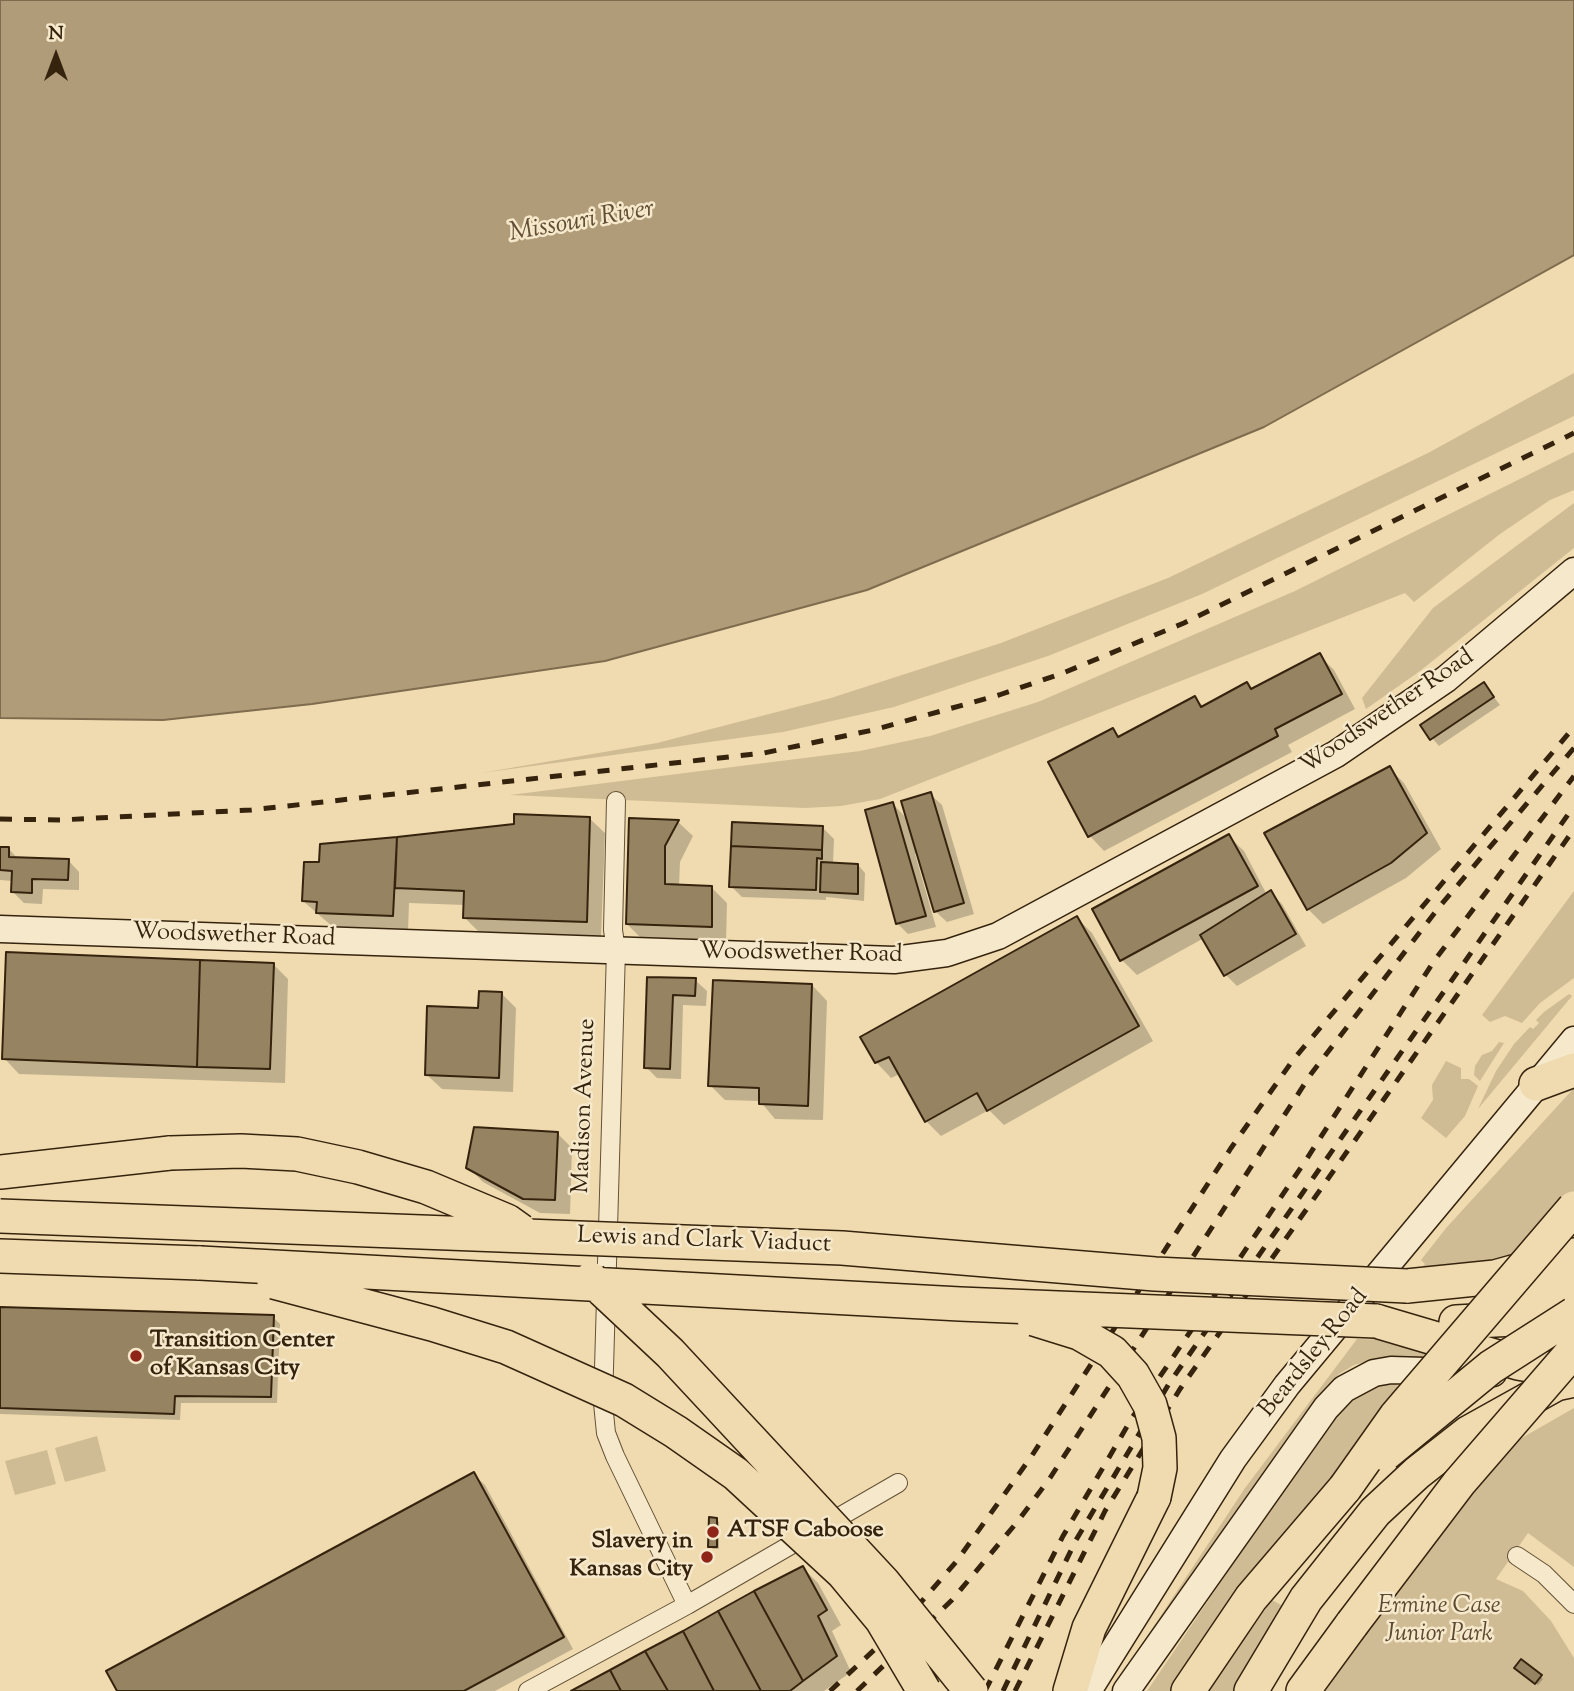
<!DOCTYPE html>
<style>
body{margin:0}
#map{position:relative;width:1574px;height:1691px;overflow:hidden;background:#efdbaf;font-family:"Sorts Mill Goudy",serif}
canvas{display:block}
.north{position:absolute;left:21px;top:21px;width:70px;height:70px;-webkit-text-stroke:5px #f5e8cb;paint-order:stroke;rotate:0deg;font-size:19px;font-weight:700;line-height:28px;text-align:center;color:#36230e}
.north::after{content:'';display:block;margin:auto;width:24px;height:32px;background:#36230e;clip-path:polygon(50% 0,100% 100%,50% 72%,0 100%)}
</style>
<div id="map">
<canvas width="1574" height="1691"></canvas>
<div class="north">N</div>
</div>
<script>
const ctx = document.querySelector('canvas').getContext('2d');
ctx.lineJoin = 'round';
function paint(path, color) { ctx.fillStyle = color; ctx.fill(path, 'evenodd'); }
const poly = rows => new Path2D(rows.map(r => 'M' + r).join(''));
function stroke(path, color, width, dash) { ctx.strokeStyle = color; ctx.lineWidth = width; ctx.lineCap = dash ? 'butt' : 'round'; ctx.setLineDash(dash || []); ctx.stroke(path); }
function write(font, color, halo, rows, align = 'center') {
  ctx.font = font + ' "Sorts Mill Goudy",serif'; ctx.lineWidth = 5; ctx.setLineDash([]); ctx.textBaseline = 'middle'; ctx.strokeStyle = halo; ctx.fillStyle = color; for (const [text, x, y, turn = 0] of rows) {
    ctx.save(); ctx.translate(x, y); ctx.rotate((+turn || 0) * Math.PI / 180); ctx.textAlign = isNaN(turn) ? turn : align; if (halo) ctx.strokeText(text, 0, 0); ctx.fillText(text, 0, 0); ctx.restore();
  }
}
paint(poly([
 [1574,373,1574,416,1202,594,1048,656,894,707,783,732,481,773,657,743,831,698,1001,643,1168,578,1428,453],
 [1574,452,1574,490,1550,500,1500,534,1414,602,1405,593,880,799,841,806,805,808,510,795,860,751,930,736,1038,702,1295,591],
 [1574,503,1574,548,1420,671,1366,709,1362,698,1433,608],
 [1574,891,1574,978,1540,1003,1522,1023,1505,1016,1490,1022,1482,1015],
 [1569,994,1572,996,1478,1109,1496,1071,1514,1044,1530,1027,1533,1029,1539,1023,1536,1020,1544,1012],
 [1499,1042,1504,1043,1480,1081,1474,1075,1475,1066,1482,1055,1492,1051],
 [1446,1061,1461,1068,1461,1079,1469,1079,1478,1086,1465,1116,1446,1138,1421,1118,1433,1100,1432,1085],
 [1574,1088,1574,1247,1547,1257,1421,1268,1425,1264,1421,1260,1447,1227],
 [1357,1339,1397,1340,1489,1362,1380,1358,1354,1365,1339,1374,1324,1389,1117,1691,1111,1691,1245,1488],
 [1397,1382,1398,1401,1172,1691,1147,1691,1340,1406,1372,1385],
 [1574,1408,1574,1567,1528,1533,1496,1579,1523,1591,1551,1621,1574,1658,1574,1691,1311,1691,1488,1467,1520,1439],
 [97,1436,106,1471,65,1482,55,1448],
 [47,1450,56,1484,15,1495,5,1461],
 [1272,1600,1285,1607,1239,1691,1207,1691]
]), '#d0bc94');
const water = poly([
 [0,0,1574,0,1574,255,1264,427,867,590,605,661,312,704,163,720,0,718,0,0]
]);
paint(water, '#b09c78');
stroke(water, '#7f6c4e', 2);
paint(poly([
 [1319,655,1334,670,1355,709,1288,745,1292,752,1104,851,1089,835,1113,730,1120,738,1195,698,1204,707,1247,685,1252,690],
 [1484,684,1500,705,1439,746,1422,726],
 [1389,768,1404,783,1441,849,1406,878,1323,924,1308,909],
 [930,794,942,805,974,914,947,922,935,911,918,853,915,854,936,927,908,934,897,923,893,804,908,820],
 [589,818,605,833,601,937,480,933,465,918,465,905,409,903,408,931,333,927,303,901,321,863,322,845],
 [630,820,678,822,693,836,680,862,679,886,712,888,727,903,726,942,642,939,627,924],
 [823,828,834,839,833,864,858,865,865,873,864,901,826,897,826,900,742,897,731,886],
 [1228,836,1244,851,1267,895,1271,893,1282,904,1306,946,1237,986,1226,975,1204,938,1137,975,1122,960],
 [0,849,9,849,18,859,68,860,79,872,79,890,43,889,42,904,24,903,13,892,13,881,0,880],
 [1077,918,1092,933,1153,1041,1004,1125,989,1110,941,1136,926,1121,900,1074,891,1078,876,1062],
 [273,964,288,979,285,1083,19,1074,4,1058],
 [649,978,695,980,707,991,706,1006,683,1005,681,1079,657,1078,646,1067],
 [812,985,827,1001,823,1120,775,1119,760,1101,725,1100,710,1085],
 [501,993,516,1008,513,1092,442,1089,426,1074,480,1010],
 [557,1133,572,1148,570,1214,540,1213,483,1182,468,1167],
 [0,1309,273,1317,280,1324,277,1403,181,1403,180,1420,0,1414],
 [473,1474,485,1485,573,1649,495,1691,119,1691],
 [716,1519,719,1522,719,1549,713,1549,710,1546],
 [803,1568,818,1583,841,1625,832,1631,851,1672,824,1691,575,1691],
 [1519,1671,1540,1676,1543,1679,1538,1685]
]), '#0003');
const building = poly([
 [1320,653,1342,694,1275,729,1278,736,1088,837,1048,762,1113,728,1118,737,1195,696,1201,707,1247,682,1251,689,1320,653],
 [1484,682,1494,697,1430,740,1420,725,1484,682],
 [1390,766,1427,833,1391,863,1307,910,1264,833,1390,766],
 [931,792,964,903,934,912,901,801,931,792],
 [893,802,926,916,896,924,865,810,893,802],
 [514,814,590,817,587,922,463,918,464,891,395,888,397,837,514,824,514,814],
 [629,818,679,820,665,846,665,884,712,886,712,927,626,924,629,818],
 [732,822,823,826,822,850,731,846,732,822],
 [1229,834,1258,886,1120,961,1092,909,1229,834],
 [397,837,393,916,316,913,317,902,302,901,304,862,319,862,320,844,397,837],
 [731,846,822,850,822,859,817,858,816,890,729,887,731,846],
 [0,847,9,847,9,857,69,859,68,880,32,879,32,893,11,892,12,871,0,870,0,847],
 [821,862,858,864,858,894,820,892,821,862],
 [1271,890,1296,934,1224,976,1200,935,1271,890],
 [1077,916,1139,1026,987,1111,977,1093,925,1122,889,1057,875,1063,860,1037,1077,916],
 [6,952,200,960,197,1067,2,1059,6,952],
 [200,960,274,963,270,1069,197,1067,200,960],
 [647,977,696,978,695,996,673,995,670,1069,644,1068,647,977],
 [713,980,812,984,808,1106,759,1104,759,1088,708,1086,713,980],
 [479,991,502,992,499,1078,425,1075,427,1006,478,1008,479,991],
 [474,1127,558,1132,555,1200,523,1199,466,1168,474,1127],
 [0,1307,274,1315,271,1397,175,1396,174,1414,0,1408,0,1307],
 [474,1472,564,1637,464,1691,117,1691,106,1671,474,1472],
 [709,1517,717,1518,717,1547,708,1547,709,1517],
 [803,1566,827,1610,818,1616,837,1656,803,1681,754,1591,803,1566],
 [754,1591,803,1681,790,1691,761,1691,718,1611,754,1591],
 [718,1611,761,1691,714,1691,683,1631,718,1611],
 [683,1631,714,1691,668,1691,645,1651,683,1631],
 [645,1651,668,1691,621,1691,610,1670,645,1651],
 [1521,1659,1542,1675,1535,1684,1514,1668,1521,1659],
 [610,1670,621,1691,571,1691,610,1670]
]);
paint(building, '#968362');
stroke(building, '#36230e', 2);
const street = poly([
 [616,801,613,930,616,950,603,1403,606,1433,615,1456,687,1605],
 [1517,1556,1544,1574,1574,1604],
 [528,1691,687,1605,898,1483]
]);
const secondary = poly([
 [0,929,894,960,947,953,998,936,1336,754,1446,679,1574,571],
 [1088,1691,1233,1459,1287,1385,1574,1040],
 [1126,1691,1326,1408,1344,1389,1374,1373,1391,1370,1493,1373]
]);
const highway = poly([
 [1536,1084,1574,1070],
 [0,1172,170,1153],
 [0,1256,200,1263],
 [1407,1286,1495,1277,1574,1255],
 [1511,1287,1574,1286],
 [1376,1321,1518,1363,1574,1373],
 [1456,1322,1574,1316],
 [1070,1691,1089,1628,1154,1497],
 [1188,1691,1251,1598,1345,1488],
 [1251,1691,1306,1599,1375,1512,1417,1473,1468,1433,1556,1384,1574,1380],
 [1303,1691,1352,1624]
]);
stroke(street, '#645136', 20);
stroke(secondary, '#36230e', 29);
stroke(highway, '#36230e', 36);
stroke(street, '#f5e8cb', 18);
stroke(secondary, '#f5e8cb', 26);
stroke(highway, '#efdbaf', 33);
stroke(poly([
 [0,819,60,820,251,810,764,753,873,730,999,695,1063,673,1184,623,1574,433],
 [830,1691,902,1624,956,1562,1031,1457,1231,1148,1293,1060,1574,727],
 [857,1691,952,1600,1018,1521,1050,1478,1311,1074,1440,906,1574,748],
 [985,1691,1063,1536,1132,1418,1306,1160,1434,961,1574,776],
 [1003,1691,1076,1540,1170,1382,1574,806],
 [1015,1691,1105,1511,1180,1389,1574,829]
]), '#36230e', 5, [12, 12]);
const highwayBridge = poly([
 [170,1153,241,1151,297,1154,358,1167,426,1187,507,1221,521,1231],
 [0,1216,842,1248,1155,1274,1407,1286],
 [200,1263,960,1304,1376,1321],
 [591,1279,670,1353,884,1583,971,1691],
 [274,1282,432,1324,506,1347,624,1400,676,1432,736,1474,843,1573,882,1620,924,1691],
 [1034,1319,1079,1333,1112,1352,1133,1375,1150,1405,1159,1438,1160,1468,1154,1497],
 [1385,1454,1491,1367,1574,1314],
 [1345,1488,1396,1416,1574,1208],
 [1352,1624,1459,1483,1574,1350]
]);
stroke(highwayBridge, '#36230e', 36, []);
stroke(highwayBridge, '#efdbaf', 33);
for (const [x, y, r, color] of [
 [136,1356,7,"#8f2418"],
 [713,1532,7,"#8f2418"],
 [707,1557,7,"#8f2418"]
]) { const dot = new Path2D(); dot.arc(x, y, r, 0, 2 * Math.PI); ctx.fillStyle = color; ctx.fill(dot); stroke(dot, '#f5e8cb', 2.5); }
write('24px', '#36230e', '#f5e8cb', [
 ["Woodswether Road",1388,713,-34],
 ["Woodswether Road",234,937,2],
 ["Woodswether Road",801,955,1],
 ["Madison Avenue",586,1106,-88],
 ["Lewis and Clark Viaduct",704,1242,2],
 ["Beardsley Road",1315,1354,-51]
]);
write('bold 24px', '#36230e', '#f5e8cb', [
 ["Transition Center",150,1342],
 ["of Kansas City",150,1370],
 ["ATSF Caboose",727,1532],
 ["Slavery in",693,1543,"right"],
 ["Kansas City",693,1571,"right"]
], 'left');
write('italic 24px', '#5c4930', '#f5e8cb', [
 ["Ermine Case",1439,1608],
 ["Junior Park",1439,1636]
]);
write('italic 26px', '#614d33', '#f5e8cb', [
 ["Missouri River",582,223,-10]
]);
</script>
